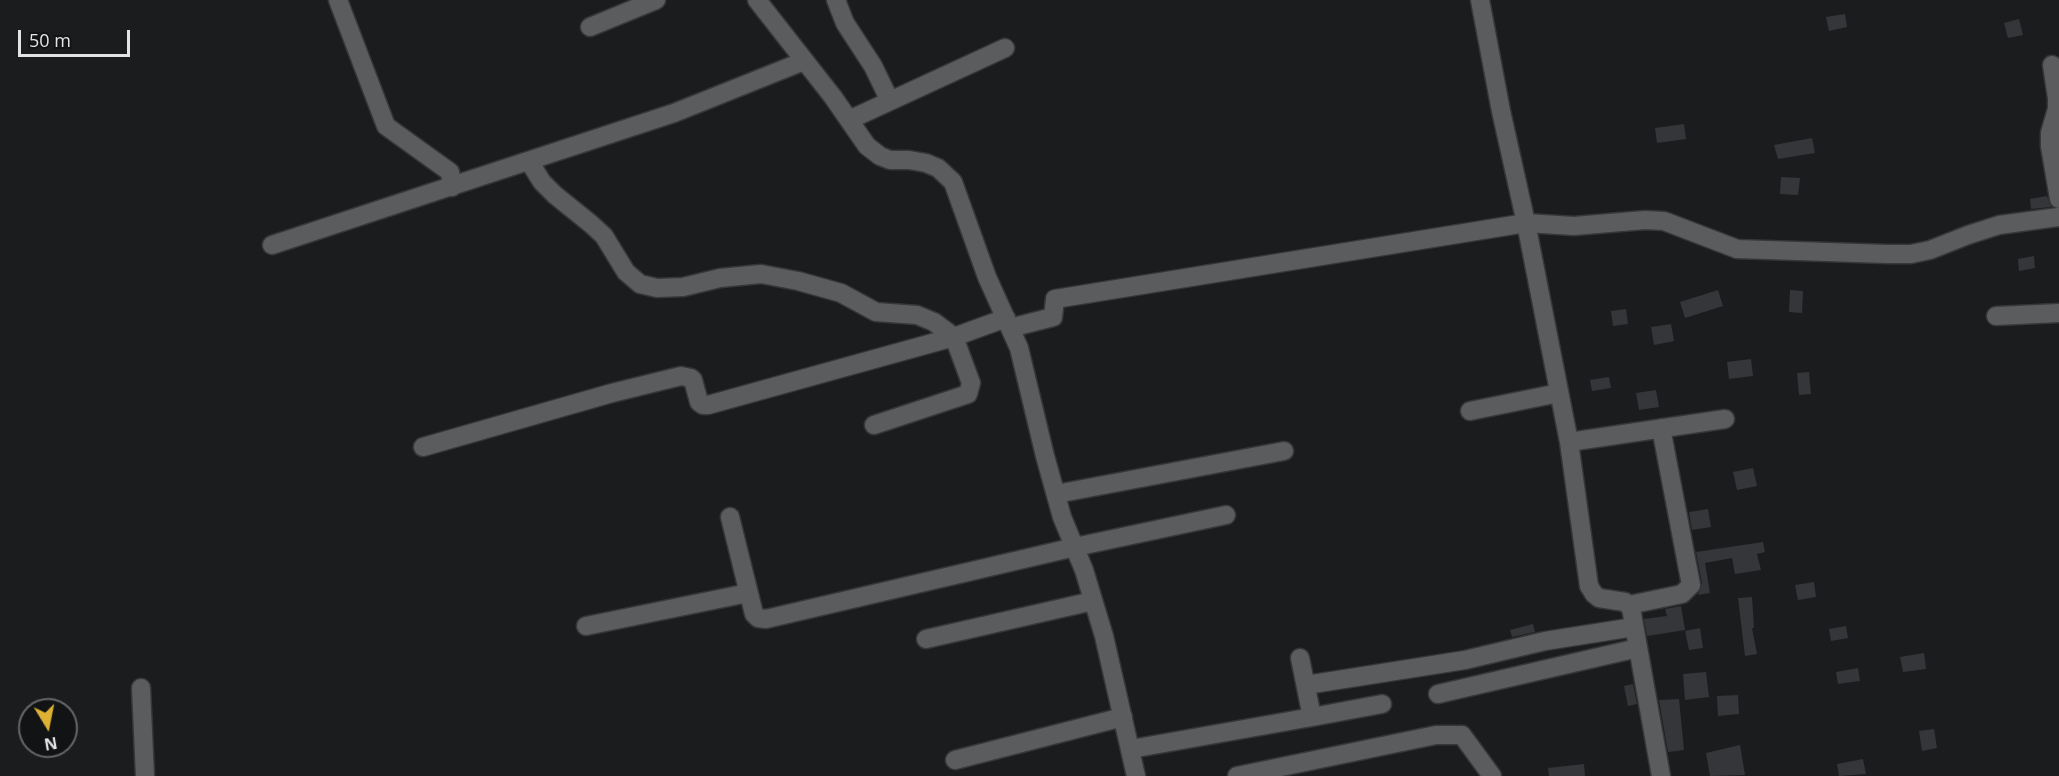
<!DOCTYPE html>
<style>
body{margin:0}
#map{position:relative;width:2059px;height:776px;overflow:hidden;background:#1b1c1e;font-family:"Open Sans",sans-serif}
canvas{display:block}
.north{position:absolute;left:18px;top:698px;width:60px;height:60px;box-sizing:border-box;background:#121315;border:2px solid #656668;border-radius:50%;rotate:170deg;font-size:16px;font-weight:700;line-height:24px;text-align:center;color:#e2e3e4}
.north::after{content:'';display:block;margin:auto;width:21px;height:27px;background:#ddb133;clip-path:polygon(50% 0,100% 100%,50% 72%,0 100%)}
.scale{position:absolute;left:18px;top:30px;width:112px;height:27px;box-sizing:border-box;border:3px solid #e2e3e4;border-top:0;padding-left:8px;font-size:18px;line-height:21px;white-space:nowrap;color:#e2e3e4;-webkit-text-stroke:4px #121315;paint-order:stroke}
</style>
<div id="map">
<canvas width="2059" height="776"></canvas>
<div class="north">N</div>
<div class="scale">50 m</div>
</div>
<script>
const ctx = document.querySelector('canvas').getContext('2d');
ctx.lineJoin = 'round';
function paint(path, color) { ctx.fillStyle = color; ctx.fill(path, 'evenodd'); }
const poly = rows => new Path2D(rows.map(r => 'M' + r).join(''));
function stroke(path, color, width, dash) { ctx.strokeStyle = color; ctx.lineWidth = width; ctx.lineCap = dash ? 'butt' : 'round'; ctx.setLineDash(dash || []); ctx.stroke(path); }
paint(poly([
 [1845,14,1847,27,1829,31,1826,17],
 [2019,19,2023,35,2008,38,2004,23],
 [1684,124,1686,139,1657,143,1655,128],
 [1812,138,1815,153,1778,159,1774,145],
 [1781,177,1800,178,1798,195,1780,194],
 [2047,196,2051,207,2031,209,2030,199],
 [2034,256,2035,268,2019,271,2018,259],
 [1718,290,1723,306,1685,318,1680,302],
 [1790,290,1803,291,1802,313,1789,312],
 [1626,309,1628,324,1613,326,1611,311],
 [1671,324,1674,341,1654,345,1651,327],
 [1751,359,1753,376,1729,379,1727,362],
 [1809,372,1811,394,1799,395,1797,373],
 [1609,377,1611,388,1592,391,1590,380],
 [1656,390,1659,407,1639,410,1636,393],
 [1753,468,1757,486,1737,490,1733,472],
 [1708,509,1711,527,1692,530,1689,512],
 [1763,542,1765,552,1757,554,1761,570,1735,574,1732,558,1705,563,1710,593,1698,595,1702,583,1696,552],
 [1814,582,1816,597,1798,600,1795,585],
 [1752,597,1754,628,1752,628,1757,654,1745,656,1738,598],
 [1681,606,1685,630,1647,636,1644,619,1667,616,1665,609],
 [1533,624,1535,632,1512,637,1510,630],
 [1846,626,1848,638,1831,641,1829,629],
 [1700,628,1703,648,1689,650,1685,631],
 [1924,653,1926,669,1903,672,1900,657],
 [1858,668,1860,681,1838,684,1836,672],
 [1706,672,1709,697,1685,700,1683,674],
 [1633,684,1637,704,1628,706,1624,686],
 [1738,695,1739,714,1718,716,1717,696],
 [1679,699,1684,750,1668,752,1659,700],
 [1934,729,1937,748,1922,751,1919,731],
 [1740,745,1745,775,1710,776,1706,753],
 [1863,759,1866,774,1839,776,1837,764],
 [1584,764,1585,776,1549,776,1548,768]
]), '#353639');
const minor = poly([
 [338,0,386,126,450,172,452,187],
 [757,0,833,97,867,146,880,156,890,160,909,160,926,163,938,168,953,182,987,277,1019,348,1045,456,1062,517,1084,570,1104,636,1136,776],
 [836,0,845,23,873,66,890,101],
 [1480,0,1501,111,1526,223,1569,442,1589,586,1594,594,1599,598,1625,602,1631,608,1661,776],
 [590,27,656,0],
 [2052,65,2057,98,2057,109,2050,133,2050,146,2059,199],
 [849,120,1005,48],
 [529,161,542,182,555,195,591,224,604,236,626,272,640,284,657,288,683,287,720,278,761,274,798,281,841,293,876,312,917,315,934,322,954,337,971,383,968,394,874,425],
 [272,245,674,113,804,61],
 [1996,316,2059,313],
 [1010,328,1053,317,1055,299,1526,223,1574,226,1645,220,1664,221,1737,249,1887,254,1911,254,1930,250,1968,235,1999,225,2059,217],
 [1470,411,1559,393],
 [1569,442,1725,419],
 [423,447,612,393,681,376,691,378,693,380,699,402,703,405,708,405,954,337,1006,318],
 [1056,494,1284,451],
 [730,517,754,614,758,618,766,619,1075,547,1226,515],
 [1629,605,1682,594,1691,585,1661,428],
 [586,626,748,593],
 [926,639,1093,601],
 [1306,685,1465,660,1545,641,1634,627],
 [141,688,145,776],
 [1438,694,1638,648],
 [1312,717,1382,704],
 [1131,749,1312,717,1300,658],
 [955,760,1123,717],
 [1237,776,1436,735,1462,735,1492,776]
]);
stroke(minor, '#363738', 21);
stroke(minor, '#5b5c5e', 18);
</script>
